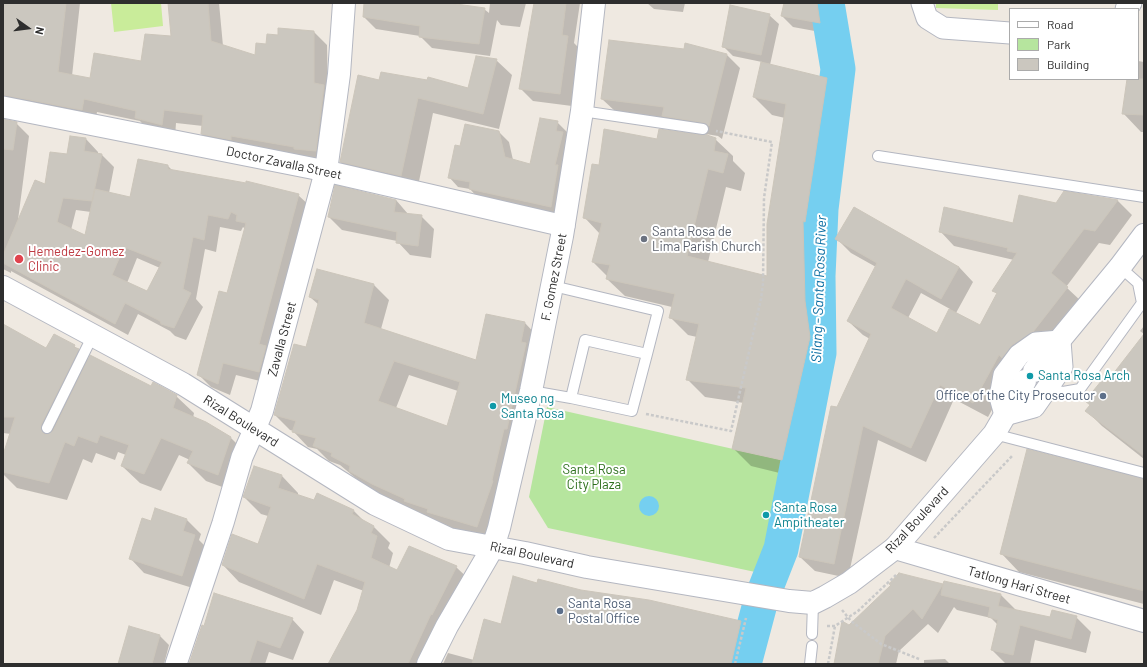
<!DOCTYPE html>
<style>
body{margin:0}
#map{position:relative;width:1147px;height:667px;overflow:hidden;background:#efe9e1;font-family:Barlow,sans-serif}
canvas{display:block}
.frame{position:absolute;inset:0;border:4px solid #2e2e2e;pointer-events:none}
.legend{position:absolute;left:1009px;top:8px;width:130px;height:72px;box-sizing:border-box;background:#fff;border:1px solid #ababab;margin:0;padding:5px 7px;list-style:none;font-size:12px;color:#2e2e2e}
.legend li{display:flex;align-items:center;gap:8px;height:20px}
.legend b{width:20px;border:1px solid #ababab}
.north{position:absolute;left:8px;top:8px;width:40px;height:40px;-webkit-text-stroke:3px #fff;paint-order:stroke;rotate:104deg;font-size:11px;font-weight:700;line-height:16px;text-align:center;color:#2e2e2e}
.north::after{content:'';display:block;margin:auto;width:14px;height:18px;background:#2e2e2e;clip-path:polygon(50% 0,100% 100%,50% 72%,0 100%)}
</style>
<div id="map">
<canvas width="1147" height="667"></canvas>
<div class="frame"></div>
<ul class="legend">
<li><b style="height:5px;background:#fff"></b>Road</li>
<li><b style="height:11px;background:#b6e59e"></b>Park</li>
<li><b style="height:11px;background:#cbc7bf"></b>Building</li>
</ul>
<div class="north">N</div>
</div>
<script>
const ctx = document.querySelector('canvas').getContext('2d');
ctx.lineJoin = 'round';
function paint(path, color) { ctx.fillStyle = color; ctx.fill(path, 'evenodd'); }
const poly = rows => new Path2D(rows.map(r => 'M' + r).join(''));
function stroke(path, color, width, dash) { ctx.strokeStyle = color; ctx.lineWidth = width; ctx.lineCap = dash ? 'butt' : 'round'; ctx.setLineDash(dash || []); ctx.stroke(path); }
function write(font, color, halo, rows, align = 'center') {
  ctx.font = font + ' Barlow,sans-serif'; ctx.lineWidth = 4; ctx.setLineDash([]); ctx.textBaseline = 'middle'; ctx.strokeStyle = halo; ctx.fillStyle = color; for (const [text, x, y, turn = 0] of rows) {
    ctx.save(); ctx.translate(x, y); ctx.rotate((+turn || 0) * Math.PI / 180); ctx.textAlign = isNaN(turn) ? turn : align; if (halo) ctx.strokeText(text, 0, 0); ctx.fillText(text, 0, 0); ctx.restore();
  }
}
paint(poly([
 [547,407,782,460,760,573,548,528,529,497]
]), '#b6e59e');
paint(poly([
 [111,3,161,3,163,26,114,32],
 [936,3,998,3,998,10,936,8]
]), '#c9ec9a');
paint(poly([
 '639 506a10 10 0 1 1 20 0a10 10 0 1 1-20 0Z'
]), '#75cff0');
paint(poly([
 [3,3,80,3,72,76,91,79,142,62,172,37,169,3,219,3,223,46,256,57,267,45,279,36,279,29,314,32,327,45,329,163,215,147,202,134,203,126,176,123,175,137,149,131,140,121,97,112,95,123,7,112,4,119,4,120,16,123,29,136,18,220,68,155,86,139,98,152,98,154,102,155,114,167,109,193,131,198,168,166,172,170,298,195,311,207,272,384,236,375,230,395,211,387,198,374,228,294,245,229,243,227,241,231,220,227,216,252,205,249,196,299,203,307,186,340,175,336,170,331,138,314,128,335,11,271,11,273,3,269],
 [76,210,91,212,86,237,71,230],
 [137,258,160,268,148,292,127,283],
 [365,3,441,3,484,9,489,13,490,3,526,3,520,27,501,25,497,20,490,56,432,48,420,36,376,29,364,17],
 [535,3,580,3,574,43,580,49,572,106,533,101,520,88],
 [647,3,685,3,683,12,654,9],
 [785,3,825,3,831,34,793,27,782,16],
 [769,15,779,24,770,65,827,79,845,97,822,238,821,237,823,320,827,355,800,478,751,466,734,449,744,403,705,397,687,379,697,337,688,335,670,317,672,307,625,296,607,279,608,277,593,262,600,234,584,217,600,166,658,140,715,139,733,156,733,161,745,173,741,191,726,187,708,262,768,277,785,118,772,115,754,97,762,62,733,56,723,46],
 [686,45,727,55,740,68,722,139,718,136,676,129,616,112,602,99,685,50],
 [496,60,512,75,499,129,433,113,417,191,357,177,341,162,380,81,427,81,468,89],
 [1138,61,1144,62,1144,132,1141,132,1123,113,1128,79,1138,79],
 [557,122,567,132,566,137,572,143,560,216,479,199,470,189,458,187,449,177,461,147,499,132,509,142,513,160,531,165],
 [396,200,408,214,421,216,434,229,431,258,410,255,397,241,342,230,329,217],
 [1117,200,1132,215,1110,245,1099,243,1066,287,1082,302,1047,346,1014,369,988,417,954,399,926,462,878,440,848,578,815,571,800,557,838,409,870,339,863,335,848,321,876,267,851,253,837,239,854,208,959,267,973,282,956,313,980,326,998,294,994,290,1014,260,954,246,940,231,1014,224,1056,204],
 [921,293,950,309,937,335,908,318],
 [374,285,389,300,381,329,477,361,525,323,539,338,492,541,443,526,439,522,420,515,416,511,388,499,365,486,340,465,329,461,317,449,308,447,293,431,290,430,275,415,307,349,319,305,310,297],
 [409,375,458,391,448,427,396,408],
 [3,325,47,349,74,346,89,360,152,387,176,396,194,413,193,418,230,437,248,455,236,492,206,481,188,463,190,460,179,455,161,491,140,483,122,466,126,455,118,452,115,460,96,453,92,463,83,459,67,500,17,488,3,474,3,458,11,434,3,433],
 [1144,326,1144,334,1140,331],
 [1144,335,1144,459,1102,426,1087,411],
 [255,467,282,476,298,493,298,495,314,501,317,494,354,511,365,522,374,527,390,543,388,548,393,553,389,568,398,572,456,567,473,583,432,664,332,664,358,610,364,591,334,580,321,615,239,582,223,565,258,545,268,516,261,514,244,497],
 [1144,480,1144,604,1019,572,1001,553],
 [156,509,187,520,201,534,199,540,209,550,196,589,144,573,130,558,151,522],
 [900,575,944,585,1001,595,1016,610,1051,618,1076,617,1091,632,1086,653,1035,640,1030,664,1006,664,992,650,998,625,991,618,957,610,954,607,938,633,928,624,899,651,896,664,835,664,849,626,892,585],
 [537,584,648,601,741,622,757,637,750,664,443,664,448,653,474,660],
 [292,619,304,632,293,660,269,652,265,664,189,664],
 [160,636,169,645,164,664,119,664],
 [945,659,950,664,924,664,924,660]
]), '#0003');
stroke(poly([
 [744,664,761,600,781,549,819,353,818,276,821,209,838,69,827,3]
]), '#75cff0', 35);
const building = poly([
 [3,3,66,3,58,72,90,78,94,53,141,61,145,34,171,36,168,3,208,3,211,41,255,55,256,43,266,44,267,34,278,35,278,28,314,31,314,83,324,85,316,151,294,149,294,147,231,136,231,140,201,134,203,115,164,110,162,125,135,118,136,111,84,99,82,110,3,95,3,3],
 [364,3,449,3,485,8,479,44,419,37,420,26,363,17,364,3],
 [534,3,566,3,562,35,568,36,560,94,519,89,534,3],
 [784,3,817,3,820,23,781,16,784,3],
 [730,5,770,14,761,55,722,47,730,5],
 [609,40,684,49,685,43,727,54,709,126,704,123,662,116,664,107,601,99,609,40],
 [476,56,497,59,483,114,418,98,401,176,340,162,358,75,379,80,381,72,427,80,428,77,468,88,476,56],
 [761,62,827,78,805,222,803,221,805,301,810,337,782,460,732,449,746,388,686,380,699,324,669,318,675,294,606,279,610,265,592,262,602,223,583,218,592,164,599,165,604,129,657,139,659,129,702,135,707,134,707,135,716,138,714,151,728,154,723,173,708,169,687,256,767,276,767,224,786,104,753,97,761,62],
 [1127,79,1144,79,1144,115,1122,114,1127,79],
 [540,118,558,121,556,131,563,132,555,165,558,165,551,207,469,189,470,182,448,178,455,145,460,146,465,124,499,131,505,157,530,164,540,118],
 [3,119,17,122,13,150,3,149,3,119],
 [70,136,86,138,84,151,102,154,92,201,63,198,57,222,85,235,95,189,130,197,138,159,168,165,168,169,246,183,246,181,299,194,259,344,266,346,259,372,223,363,218,384,197,375,219,291,227,293,246,223,236,221,237,215,231,212,228,219,208,215,204,240,193,237,183,289,191,293,174,328,161,324,160,321,125,303,115,324,3,263,3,255,35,180,45,184,50,152,67,154,70,136],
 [124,247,162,262,147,291,112,275,124,247],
 [335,185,396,200,394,212,422,215,418,246,396,243,397,232,328,217,335,185],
 [1064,191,1118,200,1095,231,1084,229,1051,273,1068,287,1033,332,1012,345,1002,358,999,355,973,403,940,385,911,448,863,426,834,564,799,557,831,406,837,407,871,334,847,321,877,263,835,239,854,207,959,267,941,299,906,279,891,308,937,333,949,309,980,325,997,293,992,291,1017,253,1007,251,1008,248,939,232,944,207,1013,223,1019,195,1056,203,1064,191],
 [317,269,374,284,364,323,476,360,486,314,525,322,521,342,526,343,507,429,504,429,492,480,493,481,477,527,427,512,428,509,404,501,405,499,372,484,349,471,350,466,331,456,332,453,313,446,316,438,292,432,296,421,274,415,294,344,306,347,319,300,309,297,317,269],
 [394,361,460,382,447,426,378,401,394,361],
 [3,324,46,348,54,334,75,345,74,347,79,349,41,425,41,429,44,434,48,434,53,431,90,355,151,386,153,382,177,395,173,408,206,422,231,437,218,475,187,463,193,451,161,438,144,474,121,466,129,445,100,435,97,443,78,436,74,446,65,442,49,483,3,472,3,455,15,417,3,417,3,324],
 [1144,334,1144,456,1085,411,1090,405,1085,401,1102,380,1106,383,1144,334],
 [1027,449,1144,479,1144,591,1000,554,1027,449],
 [254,466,282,475,278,488,314,500,317,493,354,510,352,514,374,526,371,533,377,536,371,558,397,570,409,546,457,566,432,615,431,614,408,664,328,664,357,610,365,582,317,564,304,599,222,565,232,534,258,544,271,507,243,497,254,466],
 [155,508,187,519,183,531,195,535,182,576,129,559,142,518,151,521,155,508],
 [899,573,943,584,944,581,1001,594,998,606,1050,617,1052,610,1077,616,1071,639,1020,625,1013,655,991,650,998,620,988,617,990,607,941,595,943,584,922,619,913,609,885,636,878,664,834,664,842,621,849,625,891,585,889,584,899,573],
 [513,576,537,583,538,579,581,590,649,600,741,621,731,664,472,664,484,619,501,624,513,576],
 [214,593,293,618,280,648,257,640,249,664,189,664,202,625,204,626,214,593],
 [129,626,160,635,152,664,118,664,129,626]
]);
paint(building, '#cbc7bf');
stroke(building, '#cbc5ba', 1);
const service = poly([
 [582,111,703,129],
 [878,156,1144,197],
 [553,286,658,311,647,354,632,411,571,398,585,340,647,354],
 [1047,388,1063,392,1080,389,1142,303,1138,283,1120,267],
 [531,391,571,398],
 [47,428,92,337],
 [994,434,1144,473],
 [812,634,813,603],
 [810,664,812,646]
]);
const minor = poly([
 [922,3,927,18,943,28,1010,33],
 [1126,9,1131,3],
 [3,107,326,171,564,226],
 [1060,341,1062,367,1034,407,1005,415,1000,397,1004,375,1019,355,1036,343,1060,341],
 [176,664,223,523,242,457,254,430]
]);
const tertiary = poly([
 [895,548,1144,621],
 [428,664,447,626,493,547]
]);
const secondary = poly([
 [3,287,183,384,375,504,449,539,525,553,587,567,789,601,813,603,825,597,849,583,895,548,994,434,1025,381],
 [1034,371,1120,267,1144,235],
 [254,430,262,411,326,171,339,74,344,3],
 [493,547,499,528,531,391,562,236,582,111,594,3]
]);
stroke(service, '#b4b7c1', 12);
stroke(minor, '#b4b7c1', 23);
stroke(tertiary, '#b4b7c1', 24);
stroke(secondary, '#b4b7c1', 24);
stroke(poly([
 [646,414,731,431,761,299,763,283,764,198,772,142,716,131],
 [934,538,1013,455],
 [842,610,851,621,881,644,919,659],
 [827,626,835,626,858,611,896,575],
 [735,664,746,618],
 [828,664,835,626]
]), '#c9c9c9', 2.5, [3, 2]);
stroke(service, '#fff', 10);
stroke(minor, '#fff', 21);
stroke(tertiary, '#fff', 22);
stroke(secondary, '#fff', 22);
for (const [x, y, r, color] of [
 [644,239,4,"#6b7280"],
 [19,259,5,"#e0444e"],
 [1030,376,4,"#0f9aa8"],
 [1103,396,4,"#5c6f8a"],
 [493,406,4,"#0f9aa8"],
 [766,515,4,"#0f9aa8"],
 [560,611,4,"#5c6f8a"]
]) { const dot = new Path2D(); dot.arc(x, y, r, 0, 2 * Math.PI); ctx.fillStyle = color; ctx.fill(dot); stroke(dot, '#fff', 1.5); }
write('13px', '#2e2e2e', '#fff', [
 ["Doctor Zavalla Street",284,163,12],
 ["F. Gomez Street",554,277,-79],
 ["Zavalla Street",282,339,-75],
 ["Rizal Boulevard",241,421,32],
 ["Rizal Boulevard",917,520,-47],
 ["Rizal Boulevard",532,555,12],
 ["Tatlong Hari Street",1019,585,16]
]);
write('13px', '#5b616d', '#fff', [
 ["Santa Rosa de",652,232],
 ["Lima Parish Church",652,247]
], 'left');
write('13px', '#be3a42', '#fff', [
 ["Hemedez-Gomez",28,252],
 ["Clinic",28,267]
], 'left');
write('13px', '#0d838f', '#fff', [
 ["Santa Rosa Arch",1038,376],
 ["Museo ng",501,399],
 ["Santa Rosa",501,414],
 ["Santa Rosa",774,508],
 ["Ampitheater",774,523]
], 'left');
write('13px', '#4e5e75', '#fff', [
 ["Office of the City Prosecutor",1095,396],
 ["Santa Rosa",568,604,"left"],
 ["Postal Office",568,619,"left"]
], 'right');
write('13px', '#2c6e1b', '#fff', [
 ["Santa Rosa",594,470],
 ["City Plaza",594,485]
]);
write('italic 14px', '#0d6fa3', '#fff', [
 ["Silang - Santa Rosa River",819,289,-88]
]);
</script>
